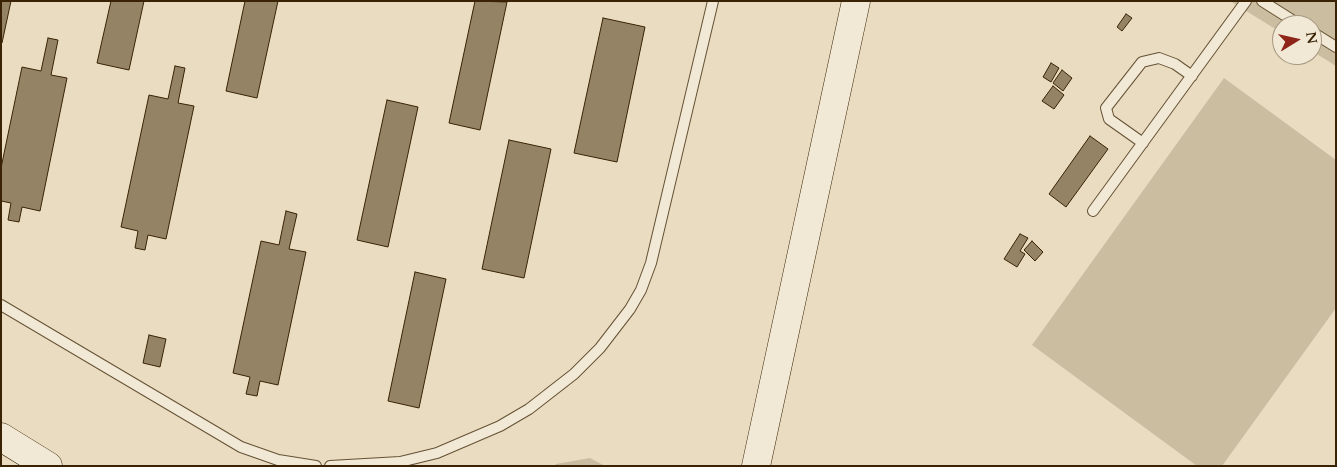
<!DOCTYPE html>
<style>
body{margin:0}
#map{position:relative;width:1337px;height:467px;overflow:hidden;background:#e9dcc0;font-family:Cardo,serif}
canvas{display:block}
.frame{position:absolute;inset:0;border:2px solid #392304;pointer-events:none}
.north{position:absolute;left:1272px;top:15px;width:50px;height:50px;box-sizing:border-box;background:#f1e8d6;border:1px solid #a79982;border-radius:50%;rotate:81deg;font-size:14px;font-weight:700;line-height:20px;text-align:center;color:#392304}
.north::after{content:'';display:block;margin:auto;width:18px;height:22px;background:#8f2418;clip-path:polygon(50% 0,100% 100%,50% 72%,0 100%)}
</style>
<div id="map">
<canvas width="1337" height="467"></canvas>
<div class="frame"></div>
<div class="north">N</div>
</div>
<script>
const ctx = document.querySelector('canvas').getContext('2d');
ctx.lineJoin = 'round';
function paint(path, color) { ctx.fillStyle = color; ctx.fill(path, 'evenodd'); }
const poly = rows => new Path2D(rows.map(r => 'M' + r).join(''));
function stroke(path, color, width, dash) { ctx.strokeStyle = color; ctx.lineWidth = width; ctx.lineCap = dash ? 'butt' : 'round'; ctx.setLineDash(dash || []); ctx.stroke(path); }
paint(poly([
 [1230,1,1336,1,1336,66,1312,51,1312,25,1282,25,1282,33],
 [1224,78,1336,160,1336,308,1222,466,1197,466,1032,345],
 [590,458,605,466,554,466,556,464]
]), '#cbbda0');
const building = poly([
 [1,1,11,1,2,43,1,43,1,1],
 [111,1,144,1,129,70,97,63,111,1],
 [245,1,278,1,257,98,226,91,245,1],
 [475,1,507,2,480,130,449,123,475,1],
 [1126,14,1132,18,1122,31,1117,27,1126,14],
 [603,18,645,27,617,162,574,153,603,18],
 [48,38,58,40,51,75,67,78,40,211,22,207,19,222,8,220,11,203,1,201,1,168,22,67,41,71,48,38],
 [1051,63,1059,68,1051,82,1043,77,1051,63],
 [175,66,185,68,178,103,194,106,166,239,148,235,145,250,135,248,138,231,121,227,149,95,168,99,175,66],
 [1062,70,1072,78,1063,91,1053,83,1062,70],
 [1053,86,1064,95,1054,109,1042,101,1053,86],
 [387,100,418,107,388,247,357,240,387,100],
 [1090,136,1108,149,1066,207,1049,194,1090,136],
 [509,140,551,149,524,278,482,269,509,140],
 [286,211,297,214,289,249,306,252,278,385,260,381,257,396,246,394,250,377,233,373,261,241,279,245,286,211],
 [1020,234,1028,238,1020,251,1025,254,1017,267,1004,259,1020,234],
 [1032,241,1043,252,1035,261,1024,250,1032,241],
 [415,272,446,279,419,408,388,401,415,272],
 [149,335,166,339,160,367,143,363,149,335]
]);
paint(building, '#958366');
stroke(building, '#392304', 1);
const lane = poly([
 [1262,1,1300,25],
 [1312,32,1336,47],
 [1143,143,1109,119,1106,108,1142,62,1159,58,1175,64,1192,76],
 [1093,211,1246,1],
 [1,305,241,447,278,460,316,466],
 [330,466,400,462,437,453,500,426,529,409,574,374,600,348,630,309,641,290,651,263,713,1]
]);
const secondary = poly([
 [1,437,48,466],
 [756,466,856,1]
]);
stroke(lane, '#655133', 12);
stroke(secondary, '#392304', 29);
stroke(lane, '#f1e8d6', 10);
stroke(secondary, '#f1e8d6', 28);
</script>
